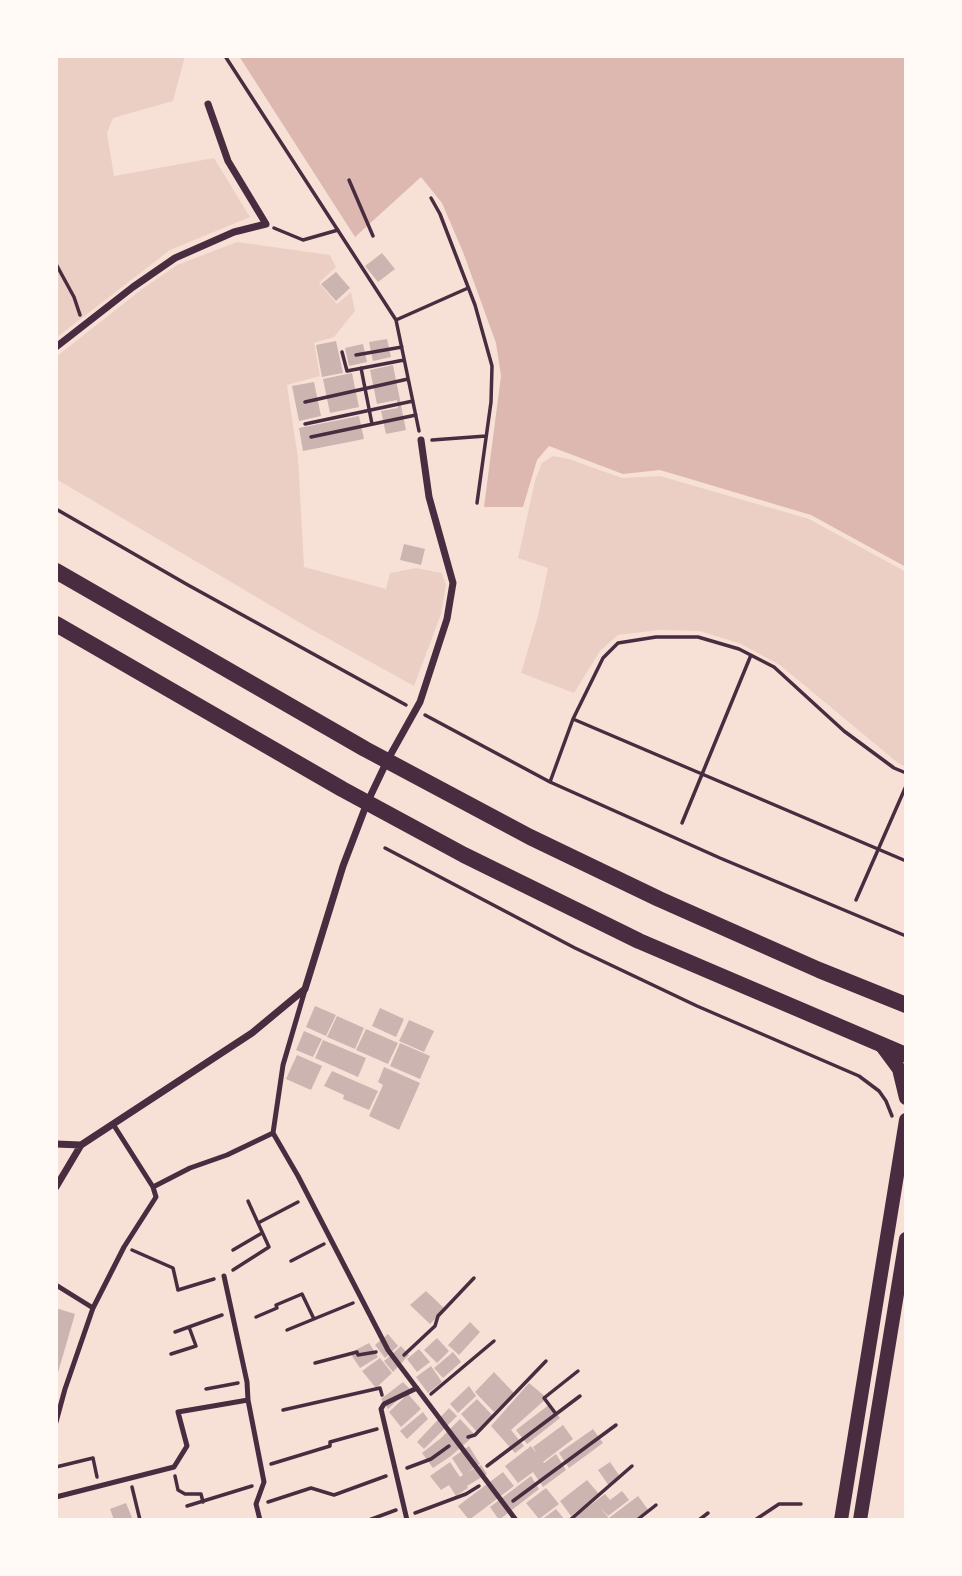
<!DOCTYPE html>
<style>
body{margin:0}
#map{position:relative;width:962px;height:1576px;overflow:hidden;background:#f7e1d7;font-family:"Fira Sans",sans-serif}
canvas{display:block}
.frame{position:absolute;inset:0;border:58px solid #fffaf5;pointer-events:none}
</style>
<div id="map">
<canvas width="962" height="1576"></canvas>
<div class="frame"></div>
</div>
<script>
const ctx = document.querySelector('canvas').getContext('2d');
ctx.lineJoin = 'round';
function paint(path, color) { ctx.fillStyle = color; ctx.fill(path, 'evenodd'); }
const poly = rows => new Path2D(rows.map(r => 'M' + r).join(''));
function stroke(path, color, width, dash) { ctx.strokeStyle = color; ctx.lineWidth = width; ctx.lineCap = dash ? 'butt' : 'round'; ctx.setLineDash(dash || []); ctx.stroke(path); }
paint(poly([
 [56,56,185,56,173,101,113,118,107,133,114,176,214,158,250,217,170,250,56,338],
 [237,242,330,255,336,267,319,283,337,304,351,292,355,311,334,337,314,343,320,376,287,385,298,458,304,567,386,589,390,573,416,568,442,573,446,585,441,614,414,686,309,628,56,479,56,357,142,289,177,265],
 [553,456,569,459,622,478,660,476,809,519,906,572,906,767,898,763,780,665,741,644,700,631,659,630,618,635,600,651,574,693,521,673,538,616,548,568,518,558,535,481,542,463]
]), '#ebcfc5');
paint(poly([
 [239,56,906,56,906,567,811,515,660,470,623,474,549,446,537,460,523,507,484,507,501,376,496,343,463,252,442,203,421,177,355,237]
]), '#dcb8b0');
paint(poly([
 [382,253,395,269,378,282,365,266],
 [336,272,350,288,336,301,321,284],
 [387,339,391,357,373,361,369,342],
 [336,341,343,373,322,377,316,345],
 [363,344,367,362,349,366,345,348],
 [393,365,406,430,386,434,381,411,398,408,397,400,377,404,370,370],
 [352,373,359,407,330,413,323,379],
 [314,382,321,416,299,421,292,386],
 [359,416,364,439,303,451,299,428],
 [404,544,425,549,421,565,400,560],
 [315,1006,336,1015,326,1036,306,1027],
 [380,1008,404,1019,396,1037,372,1026],
 [337,1016,364,1028,355,1049,327,1037],
 [409,1020,434,1031,424,1052,399,1041],
 [366,1029,398,1043,388,1064,356,1050],
 [304,1031,322,1039,313,1057,296,1050],
 [323,1040,366,1058,358,1077,315,1058],
 [400,1043,430,1056,420,1079,390,1066],
 [297,1055,322,1066,311,1090,286,1079],
 [384,1067,420,1083,399,1130,369,1116,383,1085,378,1082],
 [332,1071,378,1091,369,1110,343,1099,344,1095,324,1086],
 [426,1291,445,1309,430,1324,410,1305],
 [56,1308,75,1314,57,1376,56,1376],
 [470,1322,480,1332,459,1355,448,1345],
 [388,1334,398,1346,385,1358,375,1345],
 [437,1338,449,1351,437,1363,424,1350],
 [369,1343,378,1357,360,1368,350,1353],
 [401,1346,409,1355,393,1372,384,1361],
 [419,1349,430,1362,417,1372,407,1359],
 [453,1352,461,1362,443,1378,434,1368],
 [380,1358,392,1373,376,1388,362,1371],
 [431,1366,442,1382,428,1393,416,1377],
 [494,1372,514,1393,494,1412,475,1392],
 [403,1382,410,1389,388,1409,381,1399],
 [529,1383,547,1398,511,1430,524,1446,515,1453,491,1426],
 [469,1386,476,1396,458,1413,450,1404],
 [408,1394,421,1409,401,1427,389,1412],
 [477,1399,493,1416,477,1432,461,1414],
 [550,1404,560,1418,527,1444,516,1430],
 [449,1408,457,1416,424,1449,417,1442],
 [423,1412,428,1419,407,1439,400,1431],
 [460,1419,475,1435,451,1456,433,1468,422,1453,441,1438],
 [563,1425,573,1439,543,1462,544,1463,556,1454,566,1470,543,1487,533,1472,518,1483,505,1466,531,1446,537,1454,533,1447],
 [593,1429,603,1443,569,1468,559,1453],
 [469,1446,480,1464,466,1473,481,1465,487,1474,467,1486,468,1488,456,1496,449,1485,441,1490,430,1476,450,1462,460,1477,463,1475,452,1458],
 [610,1462,621,1478,609,1486,598,1470],
 [503,1472,514,1486,469,1520,458,1506],
 [531,1476,539,1489,499,1520,490,1507],
 [587,1480,599,1494,571,1516,560,1501],
 [546,1488,559,1504,539,1519,526,1503],
 [622,1491,629,1500,608,1516,600,1507,610,1520,573,1518,605,1494,610,1500],
 [638,1496,649,1511,637,1520,611,1520,609,1518],
 [126,1503,133,1520,114,1520,110,1509],
 [556,1509,565,1520,541,1520]
]), '#ccb4b1');
stroke(poly([
 [225,56,396,320,419,431],
 [349,180,373,236],
 [431,198,440,214,475,305,492,366,491,402,477,503],
 [274,228,303,240,338,230],
 [56,264,74,297,80,315],
 [396,320,468,288],
 [342,352,347,371,404,360],
 [356,355,402,347],
 [361,368,372,424],
 [305,402,408,379],
 [305,424,413,401],
 [311,437,416,415],
 [432,440,486,436],
 [56,509,188,585,406,705],
 [425,715,550,782,720,858,906,936],
 [573,719,906,861],
 [550,782,573,719,603,658,618,643,656,637,698,637,739,649,774,667,844,731,894,768,906,773],
 [682,823,751,655],
 [385,848,575,948,697,1006,859,1076,879,1091,886,1101,892,1116],
 [856,900,906,786],
 [248,1201,258,1223],
 [132,1250,173,1268,178,1290,214,1279],
 [233,1250,262,1233],
 [291,1261,324,1244],
 [233,1270,269,1247,258,1223,298,1202],
 [256,1317,277,1308,276,1305,302,1294,314,1319],
 [287,1330,353,1303],
 [175,1332,222,1315],
 [171,1354,196,1346,189,1327],
 [404,1355,435,1326,438,1316,474,1278],
 [315,1363,357,1352,358,1355,376,1352],
 [206,1389,238,1383],
 [431,1394,494,1341],
 [283,1410,380,1388,382,1395],
 [556,1414,544,1398,578,1371],
 [468,1437,475,1435,546,1361],
 [271,1464,330,1446,330,1442,377,1429],
 [487,1466,580,1396],
 [56,1467,93,1458,97,1477],
 [407,1468,431,1459,449,1446],
 [175,1476,178,1490,185,1494,201,1494,203,1502],
 [132,1487,140,1520],
 [513,1501,616,1425],
 [268,1502,311,1488,334,1495,386,1476],
 [187,1506,252,1486],
 [415,1513,466,1494,479,1486],
 [369,1520,396,1510],
 [570,1520,632,1466],
 [637,1520,656,1505],
 [699,1520,708,1513],
 [755,1520,779,1504,801,1504]
]), '#4a2c40', 3.5);
stroke(poly([
 [273,1133,298,1176,388,1350,516,1520],
 [273,1133,283,1065,305,990],
 [153,1187,190,1168,227,1155,273,1133],
 [224,1276,247,1382,248,1400,264,1482,256,1504,260,1520],
 [56,1285,93,1308],
 [56,1422,65,1389,93,1308,124,1247,156,1197,153,1187,113,1124],
 [56,1497,174,1467,187,1446,178,1412,248,1400],
 [407,1520,381,1409,384,1404,417,1388]
]), '#4a2c40', 5);
stroke(poly([
 [56,347,133,287,175,258,234,232,266,224,228,161,208,104],
 [56,1144,81,1145],
 [56,1187,81,1145,252,1033,305,989,343,866,367,803,387,761,420,702,447,619,453,583,429,497,421,440]
]), '#4a2c40', 7);
stroke(poly([
 [882,1046,899,1069,906,1098],
 [841,1520,906,1120],
 [860,1520,906,1239]
]), '#4a2c40', 14);
stroke(poly([
 [56,571,365,749,530,837,659,899,819,970,906,1005],
 [56,624,342,789,464,855,639,941,906,1055]
]), '#4a2c40', 16);
</script>
